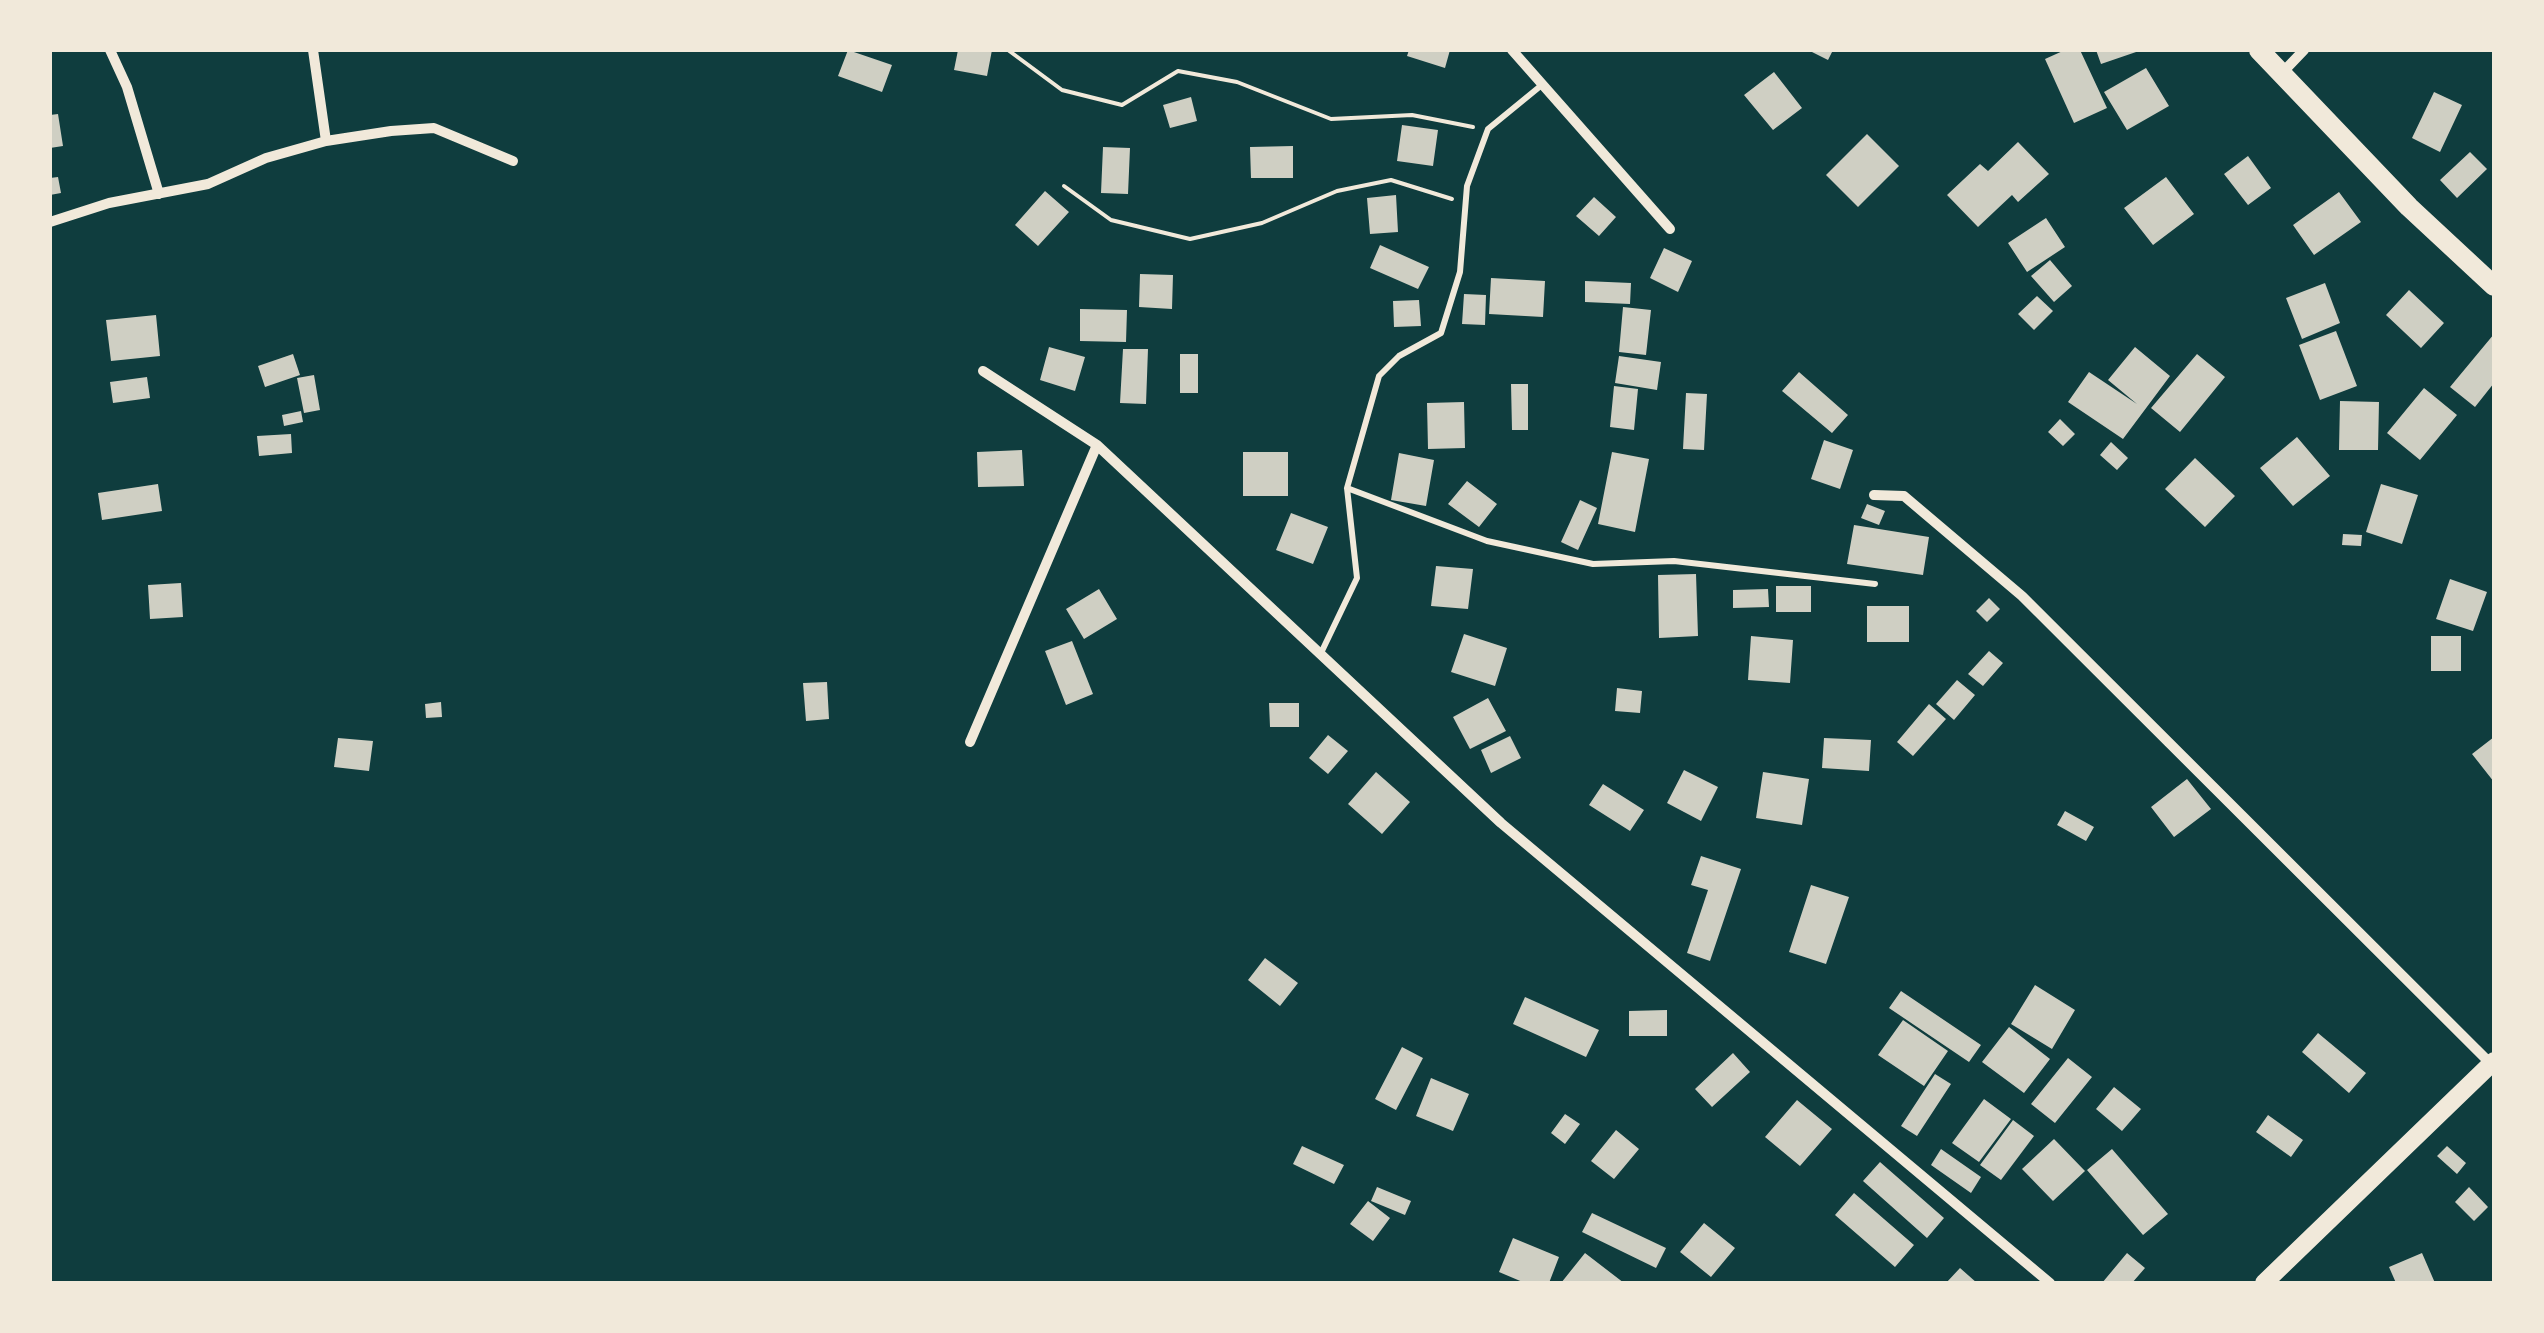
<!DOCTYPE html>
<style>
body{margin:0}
#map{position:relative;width:2544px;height:1333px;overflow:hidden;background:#0f3d3e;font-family:"Noto Sans",sans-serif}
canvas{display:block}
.frame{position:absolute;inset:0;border:52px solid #f1e9da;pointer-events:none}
</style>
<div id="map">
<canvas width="2544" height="1333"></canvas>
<div class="frame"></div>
</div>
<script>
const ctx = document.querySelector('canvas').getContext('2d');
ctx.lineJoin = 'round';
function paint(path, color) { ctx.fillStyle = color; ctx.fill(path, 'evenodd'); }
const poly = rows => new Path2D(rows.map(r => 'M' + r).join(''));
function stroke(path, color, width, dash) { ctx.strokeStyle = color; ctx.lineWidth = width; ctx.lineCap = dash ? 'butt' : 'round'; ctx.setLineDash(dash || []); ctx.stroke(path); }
paint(poly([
 [848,50,892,65,882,92,838,76],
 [958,50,992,50,987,76,954,70],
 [1409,50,1450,50,1445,68,1407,56],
 [1808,50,1833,50,1828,60],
 [2065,50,2080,50,2107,108,2074,123,2045,59],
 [2096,50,2139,50,2139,51,2101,64],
 [2146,68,2169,106,2127,130,2104,92],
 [1774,72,1802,108,1773,130,1744,95],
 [2434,92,2462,105,2440,152,2412,138],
 [1191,97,1197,121,1170,128,1163,105],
 [58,114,63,146,50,148,50,115],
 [1402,125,1438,130,1433,166,1397,161],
 [1867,134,1899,166,1858,207,1826,175],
 [2018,142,2049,174,2018,202,2012,195,1978,227,1947,195,1980,164,1988,171],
 [1293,146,1293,178,1251,178,1250,147],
 [1103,147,1130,148,1128,194,1101,193],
 [2470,152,2487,169,2457,198,2440,180],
 [2248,156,2271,188,2248,205,2224,174],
 [58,177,61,193,50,195,50,178],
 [2166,177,2194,214,2153,245,2124,208],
 [1045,191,1069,212,1038,246,1015,225],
 [2339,192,2361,222,2314,255,2293,225],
 [1396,195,1398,232,1370,234,1367,198],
 [1594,197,1616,217,1599,236,1576,216],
 [2046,218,2065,247,2027,272,2008,243],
 [1380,245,1429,267,1418,289,1370,268],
 [1664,248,1692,261,1678,292,1650,278],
 [2050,260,2072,286,2054,302,2031,276],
 [1140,274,1173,275,1172,309,1139,307],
 [1491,278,1545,281,1543,317,1489,314],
 [1585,281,1631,283,1630,304,1585,302],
 [2325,283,2340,323,2302,339,2286,298],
 [2409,290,2444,323,2421,348,2386,315],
 [1464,294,1486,295,1485,325,1462,324],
 [2037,296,2053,311,2034,330,2018,314],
 [1419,300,1421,326,1394,327,1393,301],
 [1623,307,1651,310,1646,355,1619,352],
 [1080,309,1127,310,1126,342,1080,341],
 [156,315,160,356,111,361,106,320],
 [2336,331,2357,386,2320,400,2299,345],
 [2494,334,2494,383,2475,407,2450,387],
 [1049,347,1085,357,1075,391,1040,380],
 [2135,347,2170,376,2123,439,2068,402,2089,372,2137,404,2108,380],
 [1123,349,1148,349,1146,404,1120,403],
 [293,354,300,375,265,387,258,366],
 [1180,354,1198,354,1198,393,1180,393],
 [2197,354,2225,377,2180,432,2151,408],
 [1619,356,1661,362,1657,390,1615,383],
 [1799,372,1848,415,1832,433,1782,391],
 [314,375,320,410,304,413,297,378],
 [147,377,150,398,113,403,110,382],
 [1511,384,1528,384,1528,430,1512,430],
 [1614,386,1638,389,1634,430,1610,427],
 [2424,388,2457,415,2420,460,2387,433],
 [1686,393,1707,394,1704,450,1683,449],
 [2340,401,2379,402,2378,450,2339,450],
 [1464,402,1465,448,1428,449,1427,403],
 [301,411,303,422,284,426,282,415],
 [2060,419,2075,434,2063,446,2048,432],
 [291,434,292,453,259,456,257,436],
 [2297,437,2330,476,2293,506,2260,468],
 [1824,440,1853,450,1840,489,1811,479],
 [2111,442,2128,458,2117,470,2100,455],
 [1022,450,1024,486,978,487,977,452],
 [1243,452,1288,452,1288,496,1243,496],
 [1612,452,1649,459,1635,532,1598,524],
 [1399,453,1434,460,1426,506,1391,500],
 [2195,458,2235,496,2205,527,2165,489],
 [1467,481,1497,504,1479,527,1448,504],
 [158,484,162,511,102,520,98,493],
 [2381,484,2418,495,2402,544,2366,532],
 [1580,500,1597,508,1578,550,1561,542],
 [1867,504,1885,511,1879,525,1861,518],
 [1291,513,1328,527,1313,564,1276,550],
 [1854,525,1929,537,1923,575,1847,564],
 [2343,534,2362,535,2361,546,2342,545],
 [1436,566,1473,569,1468,609,1431,606],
 [1696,574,1698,636,1659,638,1658,575],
 [2450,579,2487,592,2473,631,2436,619],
 [181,583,183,617,150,619,148,585],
 [1776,586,1811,586,1811,612,1776,612],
 [1099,589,1117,619,1084,639,1066,609],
 [1768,589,1769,607,1733,608,1733,590],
 [1989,598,2000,609,1987,622,1976,611],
 [1867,606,1909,606,1909,642,1867,642],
 [1464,634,1507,648,1495,686,1451,672],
 [1751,636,1793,640,1790,683,1748,680],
 [2431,636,2461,636,2461,671,2431,671],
 [1072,641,1093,694,1066,705,1045,651],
 [1989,651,2003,663,1983,686,1968,674],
 [1957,680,1975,695,1954,720,1936,704],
 [827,682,829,719,806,721,803,683],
 [1617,688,1642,691,1640,713,1615,711],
 [1488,698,1506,731,1470,749,1453,717],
 [441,702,442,717,426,718,425,704],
 [1269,703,1299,703,1299,727,1270,727],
 [1929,704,1946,719,1913,756,1897,742],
 [1328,735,1348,751,1328,774,1309,758],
 [1510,736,1521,758,1491,773,1481,750],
 [2494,737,2494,782,2472,754],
 [338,738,373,741,369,771,334,767],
 [1824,738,1871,740,1869,771,1822,768],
 [1684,770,1718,787,1701,821,1667,803],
 [1376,772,1410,802,1382,834,1348,804],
 [1763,772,1809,779,1802,825,1756,818],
 [2187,779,2211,809,2174,837,2151,807],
 [1603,784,1644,810,1630,831,1589,805],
 [2065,811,2094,827,2086,841,2057,825],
 [1701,856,1741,869,1710,961,1687,953,1708,890,1691,885],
 [1811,885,1849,897,1826,964,1789,952],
 [1265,958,1298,983,1280,1006,1248,980],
 [2035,985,2075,1010,2052,1049,2011,1024],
 [1901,991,1981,1045,1969,1062,1889,1008],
 [1525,997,1599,1030,1586,1057,1513,1024],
 [1667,1010,1667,1036,1629,1036,1629,1011],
 [1903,1020,1948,1051,1924,1086,1878,1055],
 [2009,1027,2050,1059,2024,1093,1982,1062],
 [2318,1033,2366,1073,2349,1093,2302,1052],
 [1402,1047,1423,1058,1396,1110,1375,1099],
 [1733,1053,1750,1072,1712,1107,1695,1089],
 [2068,1058,2092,1077,2055,1123,2031,1104],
 [1935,1074,1951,1084,1917,1136,1901,1126],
 [1431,1078,1469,1094,1453,1131,1416,1116],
 [2114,1087,2141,1109,2122,1131,2096,1109],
 [1984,1099,2011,1119,1979,1162,1952,1143],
 [1797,1100,1832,1129,1800,1166,1765,1137],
 [1565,1114,1580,1124,1565,1144,1551,1133],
 [2268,1115,2303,1140,2291,1157,2256,1132],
 [2013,1120,2034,1136,2001,1180,1980,1165],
 [1616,1130,1639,1149,1614,1179,1591,1161],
 [2054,1139,2085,1171,2053,1201,2022,1169],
 [1302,1146,1344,1165,1334,1184,1293,1164],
 [2447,1146,2466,1163,2457,1174,2437,1156],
 [1941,1149,1981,1177,1971,1193,1931,1165],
 [2112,1149,2168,1214,2143,1235,2087,1170],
 [1880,1162,1944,1218,1927,1238,1863,1181],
 [1377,1187,1411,1201,1405,1215,1371,1201],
 [2469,1187,2488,1207,2474,1221,2455,1202],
 [1854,1193,1914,1245,1895,1267,1835,1215],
 [1368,1201,1390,1218,1373,1241,1350,1224],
 [1592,1213,1666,1248,1656,1268,1582,1232],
 [1704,1223,1735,1248,1711,1277,1680,1252],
 [1513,1238,1559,1257,1549,1283,1525,1283,1499,1272],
 [1585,1253,1624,1283,1561,1283],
 [2127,1253,2145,1268,2132,1283,2102,1283],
 [2422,1253,2435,1283,2396,1283,2389,1267],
 [1960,1268,1977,1283,1946,1283]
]), '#cfcfc3');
stroke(poly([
 [1008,50,1062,90,1122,105,1178,71,1237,82,1331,119,1412,115,1473,127],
 [1064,186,1111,220,1190,239,1262,223,1337,191,1391,180,1452,199]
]), '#f1e9da', 4);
stroke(poly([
 [1347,488,1487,541,1593,564,1674,561,1875,584],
 [1321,653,1357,578,1347,488,1379,376,1399,356,1441,333,1460,272,1467,186,1488,129,1543,84]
]), '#f1e9da', 6);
stroke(poly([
 [110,50,127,87,159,194],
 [313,50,326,141],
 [1512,50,1670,229],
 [2282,73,2304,50],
 [50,222,109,203,208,184,266,158,326,141,391,131,434,128,513,161],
 [983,371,1097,445,1501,823,2050,1283],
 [1874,495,1904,496,2022,596,2491,1064],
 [970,742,1097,445]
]), '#f1e9da', 10);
stroke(poly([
 [2264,1283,2494,1061]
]), '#f1e9da', 18);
stroke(poly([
 [2259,50,2409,207,2494,286]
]), '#f1e9da', 20);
</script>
